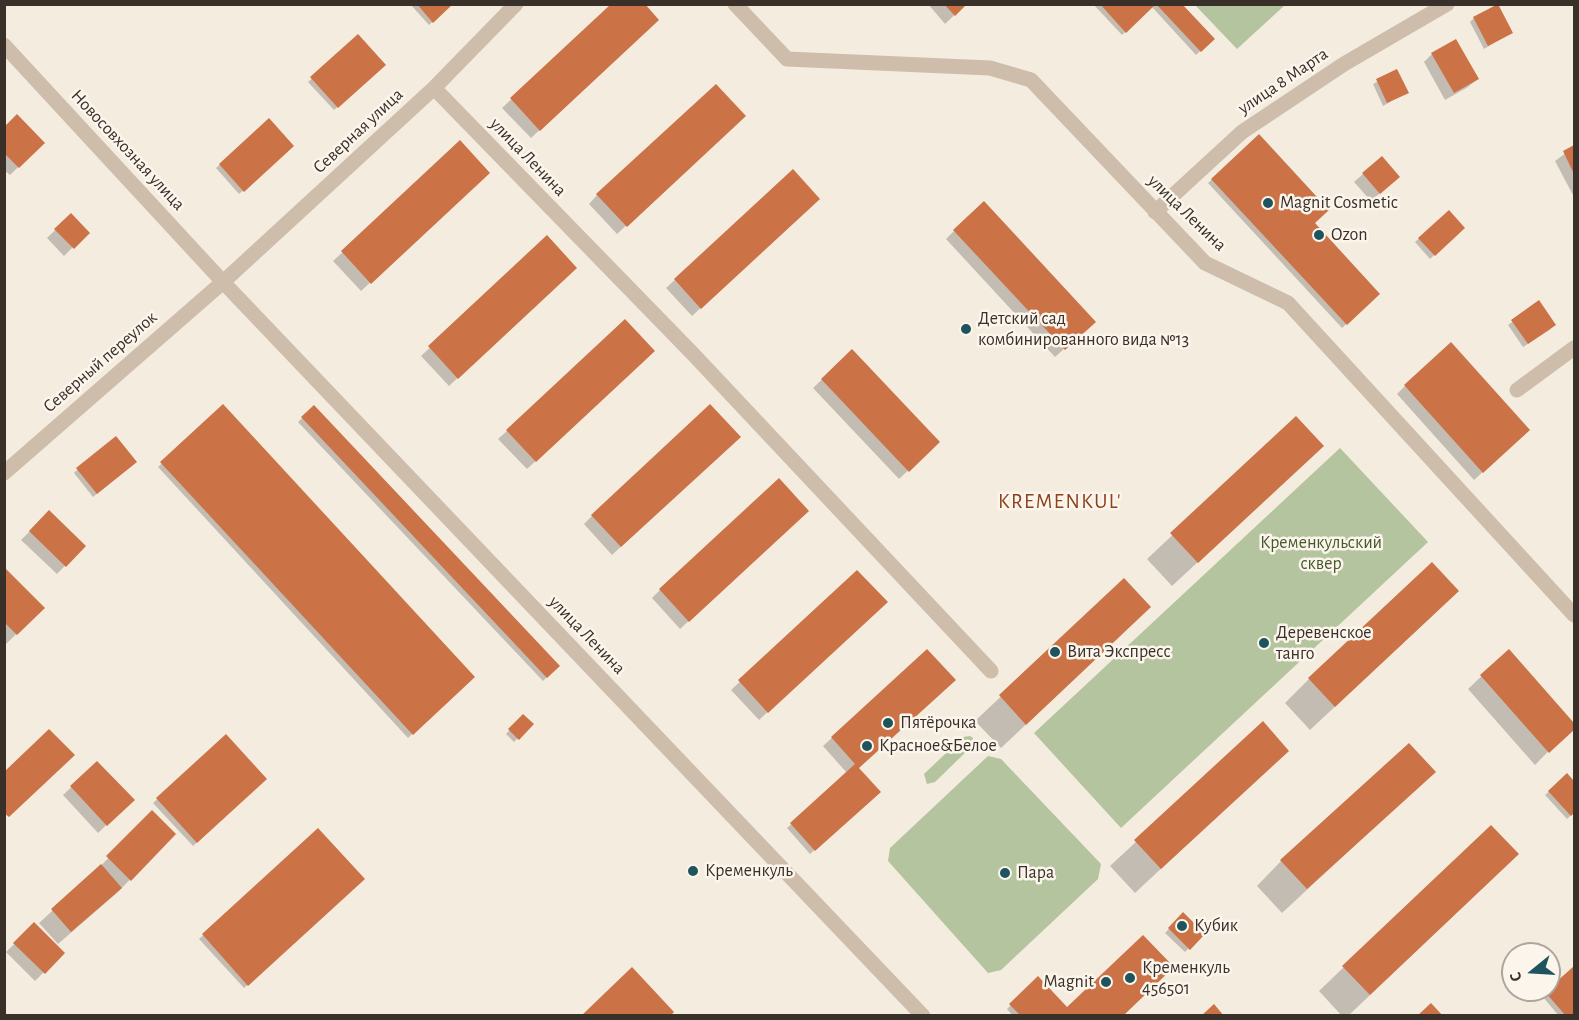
<!DOCTYPE html>
<meta charset="utf-8">
<style>
body{margin:0}
#map{position:relative;width:1579px;height:1020px;overflow:hidden;background:#f4ecdf;font-family:"Alegreya Sans",sans-serif}
canvas{display:block}
.frame{position:absolute;inset:0;border:6px solid #3a302a;pointer-events:none}
.north{position:absolute;left:1501px;top:942px;width:60px;height:60px;box-sizing:border-box;background:#fbf5ec;border:2px solid #aea69e;border-radius:50%;rotate:252deg;font-size:16px;font-weight:700;line-height:24px;text-align:center;color:#3a302a}
.north::after{content:'';display:block;margin:auto;width:21px;height:27px;background:#1d545e;clip-path:polygon(50% 0,100% 100%,50% 72%,0 100%)}
</style>
<div id="map">
<canvas width="1579" height="1020"></canvas>
<div class="frame"></div>
<div class="north">С</div>
</div>
<script>
const ctx = document.querySelector('canvas').getContext('2d');
ctx.lineJoin = 'round';
function paint(path, color) { ctx.fillStyle = color; ctx.fill(path, 'evenodd'); }
const poly = rows => new Path2D(rows.map(r => 'M' + r).join(''));
function stroke(path, color, width, dash) { ctx.strokeStyle = color; ctx.lineWidth = width; ctx.lineCap = dash ? 'butt' : 'round'; ctx.setLineDash(dash || []); ctx.stroke(path); }
function write(font, color, halo, rows, align = 'center') {
  ctx.font = font + ' "Alegreya Sans",sans-serif'; ctx.lineWidth = 5; ctx.setLineDash([]); ctx.textBaseline = 'middle'; ctx.strokeStyle = halo; ctx.fillStyle = color; for (const [text, x, y, turn = 0] of rows) {
    ctx.save(); ctx.translate(x, y); ctx.rotate((+turn || 0) * Math.PI / 180); ctx.textAlign = isNaN(turn) ? turn : align; if (halo) ctx.strokeText(text, 0, 0); ctx.fillText(text, 0, 0); ctx.restore();
  }
}
paint(poly([
 [1195,5,1285,5,1237,49],
 [1340,448,1428,542,1121,828,1034,733],
 [970,736,973,738,972,746,935,782,927,784,924,774,963,737],
 [988,756,1001,759,1101,864,1098,879,1001,970,988,973,888,861,890,848]
]), '#b4c49e');
paint(poly([
 [410,4,451,4,429,25],
 [613,4,649,28,531,138,502,108],
 [928,4,966,4,945,24],
 [1093,4,1180,4,1213,39,1196,55,1152,7,1122,35],
 [1474,18,1511,33,1484,49,1470,22],
 [358,36,384,64,334,110,308,82],
 [1432,54,1477,79,1468,87,1445,100,1424,62],
 [1397,71,1407,92,1383,106,1373,84],
 [269,120,292,146,239,194,216,168],
 [735,124,617,234,589,204,597,195],
 [4,129,43,143,10,175,4,170],
 [1258,136,1313,223,1378,294,1342,328,1208,183],
 [460,143,480,181,361,291,333,261],
 [1574,147,1574,194,1573,195,1555,161],
 [793,171,810,207,692,316,666,288],
 [1363,174,1389,185,1371,201,1354,182],
 [1448,212,1463,228,1430,259,1415,242],
 [71,215,88,232,64,256,47,238],
 [954,231,1085,330,1055,357,946,239],
 [547,237,567,276,449,386,421,356],
 [1539,302,1551,329,1523,347,1508,325],
 [852,351,938,442,899,479,813,388],
 [645,360,527,469,498,439,507,431],
 [1405,386,1520,438,1474,480,1397,394],
 [223,406,473,677,408,738,158,467],
 [314,407,558,666,543,681,298,422],
 [1296,419,1297,470,1172,586,1147,559],
 [730,445,612,555,584,524,592,516],
 [131,466,93,497,74,473,77,470],
 [49,512,84,546,57,574,21,540],
 [799,519,680,629,652,598,660,590],
 [4,569,43,608,4,646],
 [857,572,877,610,759,720,731,690],
 [1124,580,1124,632,1001,748,975,721],
 [1433,615,1310,730,1285,703,1309,679],
 [927,651,858,768,879,791,810,854,787,828,847,773,823,746],
 [1508,651,1574,725,1535,765,1468,689],
 [523,716,532,724,514,742,506,734],
 [1263,724,1287,751,1135,893,1110,866],
 [226,736,265,779,193,846,153,803],
 [97,763,124,808,98,833,63,795],
 [1434,772,1282,913,1257,886,1281,861],
 [1567,775,1574,783,1574,812,1567,819,1545,795],
 [152,812,174,834,118,892,58,944,39,923,96,871],
 [317,830,363,879,244,988,199,939],
 [1492,879,1348,1016,1342,1016,1319,991,1344,967],
 [1183,914,1203,934,1185,952,1165,933],
 [34,925,63,953,35,981,6,952],
 [1574,968,1574,1016,1559,1016,1543,997],
 [1038,978,1067,1009,1125,1016,1013,1016,1007,1009]
]), '#0003');
paint(poly([
 [417,4,453,4,433,23],
 [611,4,645,4,659,20,540,131,510,98],
 [944,4,967,4,955,16],
 [1100,4,1156,4,1126,33],
 [1156,4,1182,4,1215,39,1201,52],
 [1498,4,1513,33,1488,46,1473,17],
 [358,34,386,65,338,108,310,77],
 [1456,39,1479,79,1454,93,1431,53],
 [1397,69,1409,93,1387,103,1376,79],
 [716,84,746,116,627,227,596,194],
 [17,114,45,143,19,168,4,153,4,127],
 [269,118,294,146,244,192,219,164],
 [1259,134,1329,210,1315,223,1380,294,1347,325,1211,179],
 [460,140,490,173,371,284,341,251],
 [1574,145,1574,174,1563,151],
 [1382,156,1400,177,1380,194,1362,173],
 [793,169,820,199,701,309,674,279],
 [984,201,1096,322,1065,350,953,230],
 [1449,210,1465,228,1435,256,1418,238],
 [71,213,90,233,74,249,54,229],
 [547,235,577,268,458,379,428,346],
 [1539,300,1556,325,1528,344,1511,320],
 [625,319,655,351,536,462,506,430],
 [1451,342,1530,430,1483,473,1404,385],
 [852,349,940,442,909,472,821,379],
 [223,404,475,677,413,735,160,462],
 [710,404,741,437,621,547,591,515],
 [314,405,560,666,547,678,301,417],
 [1296,416,1324,446,1198,563,1170,533],
 [116,436,137,462,97,494,76,468],
 [779,478,809,511,689,622,659,589],
 [49,510,86,546,66,567,29,531],
 [1432,562,1459,591,1335,707,1308,678],
 [4,567,45,608,17,635,4,622],
 [857,570,888,602,768,713,738,680],
 [1124,578,1151,607,1026,725,999,695],
 [927,649,956,680,859,768,881,792,815,851,790,823,855,764,831,737],
 [1509,649,1574,723,1574,730,1549,753,1480,675],
 [523,714,534,724,519,740,508,729],
 [1263,721,1289,751,1161,869,1134,840],
 [49,729,75,755,9,817,4,813,4,772],
 [226,734,267,779,197,843,156,798],
 [1409,743,1436,772,1307,889,1280,860],
 [97,761,135,800,107,826,70,786],
 [1567,773,1574,781,1574,813,1571,816,1548,791],
 [152,810,176,834,131,881,106,856],
 [1491,825,1519,854,1370,995,1342,966],
 [318,828,365,879,248,986,202,934],
 [101,864,122,888,71,932,51,909],
 [1183,912,1205,934,1190,950,1168,928],
 [34,922,65,953,45,974,13,943],
 [1143,935,1174,967,1125,1014,1127,1016,1021,1016,1009,1004,1038,976,1067,1007],
 [1574,966,1574,1016,1566,1016,1545,992],
 [632,967,674,1012,670,1016,581,1016],
 [1431,1003,1443,1016,1417,1016],
 [1214,1004,1224,1016,1201,1016]
]), '#cb7246');
stroke(poly([
 [735,4,787,59,990,68,1031,80,1205,263,1288,303,1574,615],
 [4,45,223,282,923,1016],
 [434,88,693,354,991,671],
 [1155,212,1242,132,1344,64,1447,4],
 [1517,390,1574,348],
 [4,473,223,282,434,88,516,4]
]), '#cdbdaa', 15);
for (const [x, y, r, color] of [
 [1268,203,6,"#1d545e"],
 [1319,235,6,"#1d545e"],
 [966,329,6,"#1d545e"],
 [1264,643,6,"#1d545e"],
 [1055,652,6,"#1d545e"],
 [888,723,6,"#1d545e"],
 [867,746,6,"#1d545e"],
 [693,871,6,"#1d545e"],
 [1005,873,6,"#1d545e"],
 [1182,926,6,"#1d545e"],
 [1130,978,6,"#1d545e"],
 [1106,982,6,"#1d545e"]
]) { const dot = new Path2D(); dot.arc(x, y, r, 0, 2 * Math.PI); ctx.fillStyle = color; ctx.fill(dot); stroke(dot, '#fbf5ec', 2); }
write('18px', '#3a302a', '#fbf5ec', [
 ["улица 8 Марта",1283,81,-34],
 ["Северная улица",358,131,-43],
 ["Новосовхозная улица",128,150,47],
 ["улица Ленина",528,157,46],
 ["улица Ленина",1187,213,44],
 ["Северный переулок",100,362,-41],
 ["улица Ленина",587,635,46]
]);
write('18px', '#3a302a', '#fbf5ec', [
 ["Magnit Cosmetic",1280,203],
 ["Ozon",1331,235],
 ["Детский сад",978,319],
 ["комбинированного вида №13",978,340],
 ["Деревенское",1276,633],
 ["танго",1276,654],
 ["Вита Экспресс",1067,652],
 ["Пятёрочка",900,723],
 ["Красное&Белое",879,746],
 ["Кременкуль",705,871],
 ["Пара",1017,873],
 ["Кубик",1194,926],
 ["Кременкуль",1142,968],
 ["456501",1142,989],
 ["Magnit",1094,982,"right"]
], 'left');
write('18px', '#455a2c', '#fbf5ec', [
 ["Кременкульский",1321,543],
 ["сквер",1321,564]
]);
ctx.letterSpacing = '1.5px';
write('21px', '#8d421f', '#fbf5ec', [
 ["KREMENKUL'",1060,502]
]);
ctx.letterSpacing = '0px';
</script>
